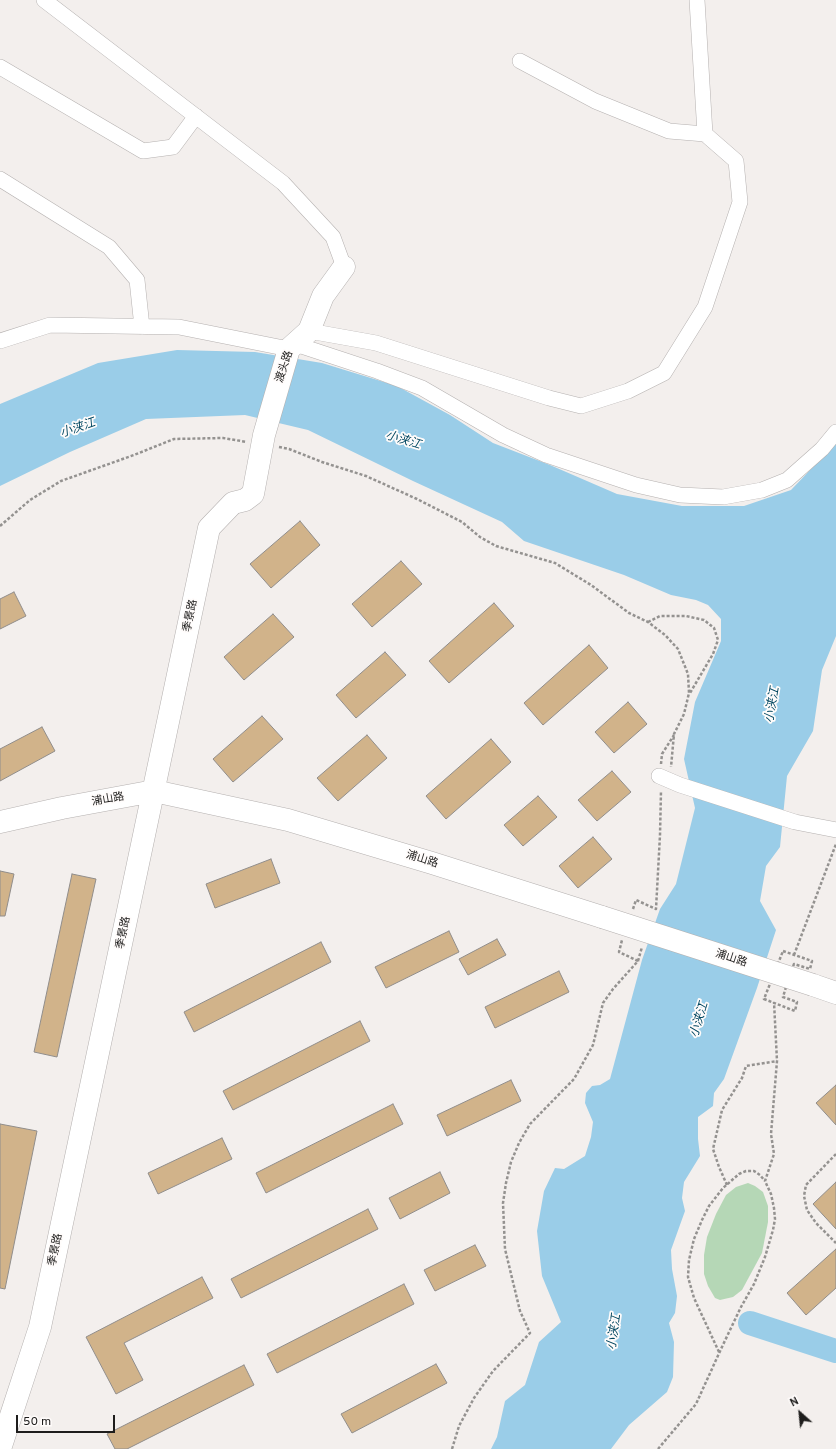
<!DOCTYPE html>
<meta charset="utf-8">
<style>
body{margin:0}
#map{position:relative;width:836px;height:1449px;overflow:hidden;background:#f3efed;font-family:Overpass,sans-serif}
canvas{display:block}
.north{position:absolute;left:780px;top:1393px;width:40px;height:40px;-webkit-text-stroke:3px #fffcfb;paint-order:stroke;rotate:333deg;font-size:11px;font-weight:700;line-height:16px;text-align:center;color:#1e1d1c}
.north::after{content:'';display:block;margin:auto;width:14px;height:18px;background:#1e1d1c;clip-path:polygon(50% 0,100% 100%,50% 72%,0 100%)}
.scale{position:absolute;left:16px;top:1415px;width:99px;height:18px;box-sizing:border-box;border:2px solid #1e1d1c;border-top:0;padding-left:5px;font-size:12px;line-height:14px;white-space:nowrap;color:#1e1d1c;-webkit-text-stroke:3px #fffcfb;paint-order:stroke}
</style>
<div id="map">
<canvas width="836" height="1449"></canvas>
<div class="north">N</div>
<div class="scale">50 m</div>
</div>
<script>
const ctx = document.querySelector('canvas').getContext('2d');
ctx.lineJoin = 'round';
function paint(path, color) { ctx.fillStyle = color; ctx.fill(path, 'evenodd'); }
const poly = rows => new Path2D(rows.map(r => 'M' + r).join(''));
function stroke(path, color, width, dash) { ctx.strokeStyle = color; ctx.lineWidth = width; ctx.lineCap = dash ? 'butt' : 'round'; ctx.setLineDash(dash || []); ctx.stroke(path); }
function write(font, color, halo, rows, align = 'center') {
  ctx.font = font + ' Overpass,"Noto Sans SC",sans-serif'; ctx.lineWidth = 3.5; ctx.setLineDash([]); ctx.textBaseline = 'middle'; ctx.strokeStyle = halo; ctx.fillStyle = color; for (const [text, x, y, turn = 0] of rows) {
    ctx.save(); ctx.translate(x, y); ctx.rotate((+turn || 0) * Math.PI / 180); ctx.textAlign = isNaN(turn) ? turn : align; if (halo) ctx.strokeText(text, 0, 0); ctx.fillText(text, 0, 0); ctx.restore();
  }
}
paint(poly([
 [748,1183,755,1186,763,1192,768,1206,768,1222,762,1253,742,1290,733,1297,720,1300,715,1298,708,1286,704,1274,704,1255,707,1237,716,1214,726,1195,736,1187]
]), '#b5d7b6');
paint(poly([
 [177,350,255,352,322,363,397,386,450,415,493,443,550,465,617,494,682,506,744,506,791,490,836,443,836,636,822,670,813,731,787,776,780,847,766,866,760,901,776,930,757,988,724,1079,714,1093,713,1106,698,1117,698,1139,700,1156,684,1182,682,1198,685,1211,671,1250,672,1269,677,1296,675,1313,669,1323,674,1342,673,1377,667,1392,629,1425,611,1449,491,1449,497,1437,505,1401,525,1385,539,1342,561,1322,542,1276,537,1231,544,1191,555,1168,564,1169,585,1156,591,1137,593,1122,585,1103,586,1093,592,1086,600,1085,610,1079,642,960,660,909,676,884,695,808,684,759,695,702,721,641,721,619,708,605,696,600,671,595,624,575,524,541,502,522,413,481,308,430,245,415,146,419,70,452,0,486,0,404,98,363]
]), '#9acde8');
stroke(poly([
 [750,1323,836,1351]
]), '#9acde8', 24);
const building = poly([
 [300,521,320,545,271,588,250,564,300,521],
 [401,561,422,584,372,627,352,604,401,561],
 [14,592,26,616,0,629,0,599,14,592],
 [494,603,514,626,449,683,429,661,494,603],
 [273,614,294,637,244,680,224,657,273,614],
 [589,645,608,668,543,725,524,703,589,645],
 [385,652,406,675,356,718,336,695,385,652],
 [628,702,647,724,614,753,595,732,628,702],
 [262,716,283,739,233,782,213,759,262,716],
 [42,727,55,751,0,781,0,749,42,727],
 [367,735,387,758,338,801,317,778,367,735],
 [491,739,511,762,446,819,426,796,491,739],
 [612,771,631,792,597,821,578,800,612,771],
 [538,796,557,817,523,846,504,825,538,796],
 [593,837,612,859,578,888,559,866,593,837],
 [271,859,280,883,215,908,206,884,271,859],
 [0,871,14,874,5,916,0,916,0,871],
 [72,874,96,879,57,1057,34,1052,72,874],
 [449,931,459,952,386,988,375,967,449,931],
 [497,939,506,955,468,975,459,959,497,939],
 [321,942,331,962,194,1032,184,1012,321,942],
 [559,971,569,992,495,1028,485,1007,559,971],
 [360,1021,370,1041,233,1110,223,1091,360,1021],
 [511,1080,521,1101,447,1136,437,1115,511,1080],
 [836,1085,836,1125,816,1103,836,1085],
 [393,1104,403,1124,266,1193,256,1173,393,1104],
 [0,1124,37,1131,5,1289,0,1288,0,1124],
 [222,1138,232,1159,158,1194,148,1173,222,1138],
 [440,1172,450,1193,400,1219,389,1198,440,1172],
 [836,1182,836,1229,813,1204,836,1182],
 [368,1209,378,1229,241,1298,231,1279,368,1209],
 [475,1245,486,1266,435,1291,424,1270,475,1245],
 [836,1249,836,1288,806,1315,787,1293,836,1249],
 [202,1277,213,1298,124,1343,143,1380,116,1394,86,1337,202,1277],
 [404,1284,414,1304,277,1373,267,1354,404,1284],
 [436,1364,447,1383,352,1433,341,1414,436,1364],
 [244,1365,254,1385,127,1449,115,1449,107,1434,244,1365]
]);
paint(building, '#d1b38a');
stroke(building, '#908d8b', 1);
const street = poly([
 [44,0,283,183,333,237,344,267],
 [697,0,705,134],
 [0,67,143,151,173,147,196,116],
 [0,179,109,247,137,280,142,327],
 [309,331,376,343,549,398,581,406,628,391,664,373,705,307,740,202,736,161,705,134,669,131,595,101,520,61],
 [0,341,50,325,179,327,289,349],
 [295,344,377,371,422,388,503,435,546,455,636,485,680,495,723,497,762,490,787,480,822,449,836,432],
 [659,776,680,785,795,822,836,830]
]);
const secondary = poly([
 [0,822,62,808,154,791,288,820,432,863,602,917],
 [813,985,836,993],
 [0,1449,40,1327,209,528,233,503,245,500,253,494,264,435,289,349,309,331,323,296,344,267]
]);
stroke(street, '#b5b1b0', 16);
stroke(secondary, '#b5b1b0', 23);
stroke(poly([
 [279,447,289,449,322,462,366,476,417,499,462,522,480,537,496,546,555,563,591,585,629,613,648,622,665,635,678,649,688,674,689,693,684,714,674,734,671,767],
 [0,526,30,500,61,481,134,455,174,439,223,438,247,442],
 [648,622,660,616,686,616,704,620,714,628,718,640,713,654,690,693],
 [661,764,662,754,674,735],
 [633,909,636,900,656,909,660,835,661,791],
 [783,951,812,961,810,969,794,964,789,977,783,997,797,1002,795,1011,764,999,783,951],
 [794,955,836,844],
 [638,961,642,947],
 [836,1154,806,1185,804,1196,807,1210,816,1223,836,1243],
 [727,1185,719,1167,713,1149,722,1110,742,1078,746,1066,777,1061],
 [719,1352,694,1298,688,1277,689,1260,694,1239,702,1220,709,1206,723,1188,739,1174,746,1171,754,1171,760,1175,765,1181],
 [452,1449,459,1426,474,1398,493,1371,530,1333,520,1311,505,1249,503,1203,506,1183,511,1162,519,1143,530,1124,574,1079,593,1045,603,1003,613,989,638,961,619,952,622,940],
 [658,1449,696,1404,721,1349,741,1307,754,1284,765,1257,773,1230,775,1219,774,1208,771,1194,765,1181,774,1154,771,1134,777,1061,774,1002]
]), '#949290', 2.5, [3, 2]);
stroke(street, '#fff', 15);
stroke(secondary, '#fff', 22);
const secondaryBridge = poly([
 [602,917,813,985]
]);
stroke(secondaryBridge, '#b5b1b0', 23, []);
stroke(secondaryBridge, '#fff', 22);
write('11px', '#1e1d1c', '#fffcfb', [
 ["渡头路",285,367,-71],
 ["季景路",191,616,-78],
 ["浦山路",108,800,-10],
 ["浦山路",422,860,17],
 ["季景路",124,933,-78],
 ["浦山路",731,959,18],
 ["季景路",56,1250,-78]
]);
write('italic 12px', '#004660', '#fffcfb', [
 ["小浃江",78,429,-19],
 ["小浃江",403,441,17],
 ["小浃江",773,705,-80],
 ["小浃江",700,1020,-73],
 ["小浃江",615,1332,-82]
]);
</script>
